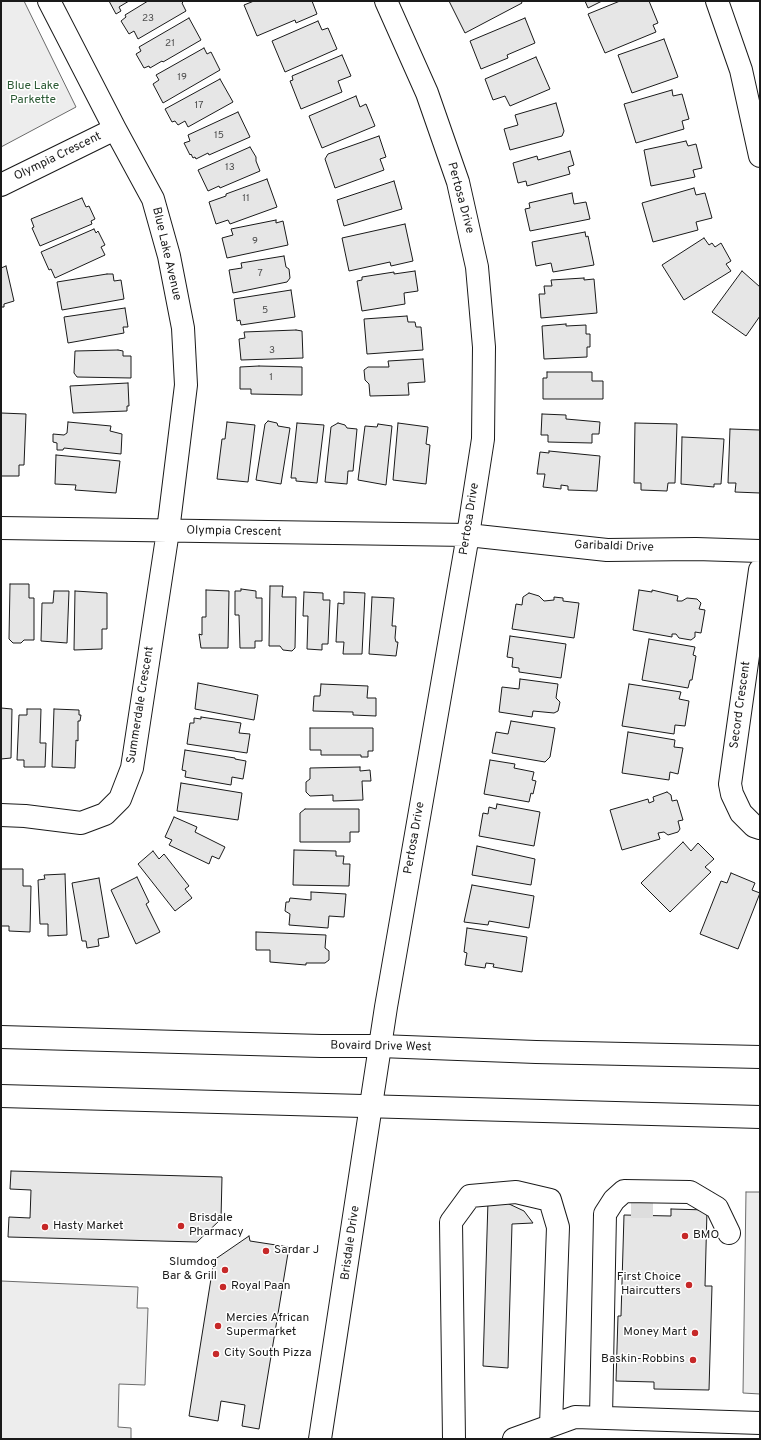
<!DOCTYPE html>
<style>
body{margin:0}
#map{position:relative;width:761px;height:1440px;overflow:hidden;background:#fff;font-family:Overpass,sans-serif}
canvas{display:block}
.frame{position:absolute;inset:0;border:2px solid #1a1a1a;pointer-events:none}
</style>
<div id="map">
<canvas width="761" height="1440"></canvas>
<div class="frame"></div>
</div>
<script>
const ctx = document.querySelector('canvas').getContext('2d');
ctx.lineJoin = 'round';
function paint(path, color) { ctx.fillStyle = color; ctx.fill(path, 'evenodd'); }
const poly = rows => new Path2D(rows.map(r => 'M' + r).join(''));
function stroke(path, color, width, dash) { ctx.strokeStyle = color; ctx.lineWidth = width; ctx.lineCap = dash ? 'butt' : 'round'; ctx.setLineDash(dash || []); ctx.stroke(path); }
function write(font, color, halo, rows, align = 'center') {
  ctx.font = font + ' Overpass,sans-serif'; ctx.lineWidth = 3; ctx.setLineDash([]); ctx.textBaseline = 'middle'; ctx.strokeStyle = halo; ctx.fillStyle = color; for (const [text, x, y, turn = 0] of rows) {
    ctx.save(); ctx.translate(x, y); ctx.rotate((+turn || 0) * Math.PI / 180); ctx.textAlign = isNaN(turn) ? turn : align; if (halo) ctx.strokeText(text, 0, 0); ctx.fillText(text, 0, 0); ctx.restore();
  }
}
const built = poly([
 [1,1,24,1,76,107,1,147,1,1],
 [746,1192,760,1192,760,1394,743,1393,746,1192],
 [1,1281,138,1287,137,1308,148,1308,145,1385,119,1384,118,1427,131,1428,131,1439,1,1439,1,1281]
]);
paint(built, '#ededed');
stroke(built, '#6a6a6a', 1);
const building = poly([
 [109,1,129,1,119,7,121,11,116,14,109,1],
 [148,1,184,1,182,3,186,11,138,39,134,31,129,34,121,21,126,17,125,15,148,1],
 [254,1,312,1,317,14,296,23,295,20,257,36,244,5,254,1],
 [449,1,521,1,522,3,465,33,449,1],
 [585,1,602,1,588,8,585,1],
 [620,1,649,1,658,23,653,25,656,32,605,53,588,14,620,1],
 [189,18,201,40,163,62,162,61,150,68,149,66,144,68,136,54,141,51,139,47,189,18],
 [525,18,535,43,507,55,508,58,481,69,470,41,525,18],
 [318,21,322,30,328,28,337,49,285,72,272,41,318,21],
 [664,39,678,77,632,93,618,55,664,39],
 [204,48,207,54,211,52,220,70,163,103,153,84,159,80,156,75,204,48],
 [342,55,351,76,338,81,342,92,301,109,290,81,293,80,292,76,342,55],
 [536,57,550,89,510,106,505,96,493,100,485,79,536,57],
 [220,79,233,102,188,127,185,121,178,125,175,121,172,122,165,109,220,79],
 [672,90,673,96,682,94,689,119,682,121,684,129,636,143,624,104,672,90],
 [356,96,360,107,366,104,375,126,322,148,309,116,356,96],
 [556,103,564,131,562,136,510,150,504,129,518,125,515,115,556,103],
 [238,112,250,137,209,155,208,153,196,159,195,157,193,158,191,154,190,155,184,143,190,141,188,135,238,112],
 [379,136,386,157,380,159,384,170,335,188,325,159,328,154,379,136],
 [686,141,688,146,696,144,702,168,693,170,695,177,651,186,644,150,686,141],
 [250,147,256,157,256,161,260,171,220,188,219,186,208,191,198,170,250,147],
 [570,151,574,165,568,167,570,174,527,186,526,181,518,183,513,163,537,156,538,160,570,151],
 [267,179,277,207,230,224,228,220,216,224,209,202,226,196,226,194,267,179],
 [394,181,402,209,344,226,337,200,394,181],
 [694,188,696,195,705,193,712,218,696,222,698,230,653,242,642,203,694,188],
 [572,193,574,204,586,202,590,219,530,231,525,209,530,208,529,203,572,193],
 [82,198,86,207,89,206,95,219,91,221,92,224,40,246,32,228,34,227,31,219,82,198],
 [276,220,276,223,283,221,288,245,227,258,222,238,233,235,231,229,276,220],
 [405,224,413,261,391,266,390,262,349,271,342,238,405,224],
 [94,229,96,233,98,231,105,245,101,247,105,255,55,278,51,269,49,270,41,252,94,229],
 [585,232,586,237,588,236,594,265,553,272,551,263,536,266,532,242,585,232],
 [704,238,709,245,712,243,715,247,721,243,731,261,726,264,731,271,684,300,662,265,704,238],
 [284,256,286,267,289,269,290,278,287,282,233,293,229,270,242,268,241,263,284,256],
 [6,266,14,301,4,304,4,307,1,307,1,268,6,266],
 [415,271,418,291,404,293,405,304,362,311,357,281,362,280,362,277,394,272,394,274,415,271],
 [742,271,760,287,760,316,746,336,712,312,742,271],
 [107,274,113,274,114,281,121,280,124,299,62,310,57,282,107,274],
 [584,278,584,280,594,279,597,313,541,318,539,294,545,294,544,286,552,286,551,280,584,278],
 [291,290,295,317,241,325,240,320,237,321,234,299,291,290],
 [125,308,128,327,123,327,124,333,68,343,64,317,125,308],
 [407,316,408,322,415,322,416,327,421,327,423,350,367,354,364,319,407,316],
 [566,324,566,326,586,325,586,334,590,334,590,347,587,347,587,357,544,359,542,326,566,324],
 [296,330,302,331,303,358,241,360,239,339,245,338,244,332,296,330],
 [118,350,123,351,123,356,131,356,131,378,77,377,74,373,75,351,118,350],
 [423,359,425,382,408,383,409,395,370,396,369,384,365,380,364,370,368,367,389,367,388,361,423,359],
 [259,366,302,367,302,395,251,394,251,389,240,389,240,367,259,366],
 [547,372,592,372,592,381,603,381,603,399,543,399,543,378,547,378,547,372],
 [128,383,129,406,127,406,127,411,73,413,70,386,128,383],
 [1,413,26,414,24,465,19,465,19,476,1,476,1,413],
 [542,414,566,415,566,419,600,422,599,434,592,434,592,443,548,442,548,435,541,435,542,414],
 [268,421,277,423,278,426,290,428,281,484,256,480,265,424,268,421],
 [68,422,111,426,110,431,122,434,121,454,64,448,63,450,57,450,57,443,53,442,53,434,64,435,67,433,68,422],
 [227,422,255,425,248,482,217,479,222,439,225,439,227,422],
 [297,423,324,425,317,483,296,481,296,478,291,478,297,423],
 [338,423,345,425,347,428,357,429,353,471,348,471,347,484,325,482,331,427,338,423],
 [398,423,428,427,426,444,430,445,426,484,393,480,398,423],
 [635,423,677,424,675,483,668,483,667,491,641,490,641,483,634,483,635,423],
 [378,424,392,426,386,485,358,480,365,426,377,427,378,424],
 [730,429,760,430,760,493,735,492,736,483,728,483,730,429],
 [682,437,724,439,721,484,714,484,714,487,681,484,682,437],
 [549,451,600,456,597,491,568,490,568,486,561,485,561,489,543,487,545,474,537,474,540,452,549,453,549,451],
 [56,455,120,461,116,493,75,490,76,485,55,484,56,455],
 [10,584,29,584,29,598,34,598,34,640,24,640,21,643,13,643,9,639,10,584],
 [270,586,283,586,282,597,296,597,295,648,292,651,283,650,280,646,269,646,270,586],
 [241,589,256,591,256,598,262,598,262,641,255,641,255,648,240,648,239,615,235,615,235,591,241,591,241,589],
 [206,590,229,591,228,648,201,648,199,634,202,635,202,617,206,617,206,590],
 [639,590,652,592,652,590,678,596,677,601,682,601,687,598,697,599,701,603,699,609,705,610,701,633,695,632,695,637,691,640,679,638,676,634,672,634,672,637,633,630,639,590],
 [54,591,69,591,67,643,41,641,42,603,53,603,54,591],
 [75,591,107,593,107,629,102,629,102,649,74,650,75,591],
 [304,592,323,593,323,600,330,600,328,644,322,644,322,650,307,649,308,616,303,616,304,592],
 [344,592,365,593,362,654,343,654,344,642,336,642,338,603,344,604,344,592],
 [529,593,539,596,544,601,554,600,554,597,563,598,563,601,579,603,574,638,512,629,516,604,522,605,523,597,529,593],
 [372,597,394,598,392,626,396,626,395,638,396,642,398,642,396,656,369,654,372,597],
 [510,636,566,644,561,678,519,672,519,668,512,667,513,658,507,657,510,636],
 [649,639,695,647,693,655,696,656,692,680,690,680,688,688,642,680,649,639],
 [520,679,558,684,556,698,560,702,558,711,554,713,533,711,532,717,499,712,502,687,519,689,520,679],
 [198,683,258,695,254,720,195,709,198,683],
 [321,684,368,686,367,698,376,698,376,716,353,715,353,712,313,711,314,696,320,696,321,684],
 [629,684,681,692,679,699,689,701,685,726,675,725,674,734,622,726,629,684],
 [1,708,12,709,11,758,1,759,1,708],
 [27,709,41,709,40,743,46,743,45,767,24,767,24,760,17,760,19,715,27,715,27,709],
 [54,709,79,710,79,715,81,715,80,721,78,721,78,741,76,740,75,768,52,767,54,709],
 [201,717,241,723,239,733,250,734,247,753,187,744,190,723,194,723,194,718,201,719,201,717],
 [511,721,555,728,550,757,545,762,492,753,496,732,508,734,511,721],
 [310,728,373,728,373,751,368,751,368,757,361,757,361,755,321,755,321,750,310,750,310,728],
 [628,732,675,740,674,747,683,748,678,774,670,772,669,780,622,773,628,732],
 [185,750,235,758,235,759,246,761,243,779,232,777,231,785,185,777,186,771,182,770,185,750],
 [490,760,515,764,514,768,534,772,532,780,536,781,533,794,531,793,529,802,484,794,490,760],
 [360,767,360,771,370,770,371,781,362,781,363,800,333,801,333,795,310,796,306,792,306,782,310,779,310,768,360,767],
 [181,783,242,793,238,820,177,811,181,783],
 [667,792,671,795,672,801,677,800,683,820,678,821,680,829,678,832,668,835,664,832,658,833,660,839,622,850,610,810,648,799,649,803,654,801,653,797,667,792],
 [497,804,540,812,534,846,479,836,483,813,488,814,489,807,496,809,497,804],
 [305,809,359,809,359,832,350,832,350,842,300,842,300,813,305,809],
 [174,817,197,827,195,832,225,847,219,859,212,856,209,864,169,845,172,840,165,837,174,817],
 [683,842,691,851,698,843,714,859,705,867,711,872,670,912,641,883,683,842],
 [477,846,535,859,531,885,472,875,477,846],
 [294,850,336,851,336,856,344,856,343,864,350,864,349,886,293,885,294,850],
 [153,851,159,859,164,854,189,886,185,889,192,898,175,911,138,864,153,851],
 [1,869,23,869,23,886,31,886,30,932,9,931,9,926,1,926,1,869],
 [731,873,755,883,752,890,760,893,738,949,700,934,721,881,727,883,731,873],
 [65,874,67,935,48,936,48,924,40,924,38,880,45,879,44,875,65,874],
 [137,877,149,902,146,904,160,932,136,944,111,890,137,877],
 [99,878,109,937,98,939,99,946,87,948,86,941,82,941,72,883,99,878],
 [472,885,534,896,529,928,489,921,488,925,464,922,472,885],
 [311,892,346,894,344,917,329,916,328,928,289,925,290,914,285,911,286,902,289,902,290,898,311,900,311,892],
 [467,928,527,937,522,972,493,967,494,964,486,963,485,968,465,965,467,953,464,952,467,928],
 [256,932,326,935,325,948,329,951,329,960,325,963,306,963,306,965,270,962,270,950,256,950,256,932],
 [11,1171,222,1177,221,1219,197,1242,8,1237,9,1217,30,1218,31,1190,10,1189,11,1171],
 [488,1201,507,1203,524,1211,533,1223,512,1224,508,1368,483,1366,488,1201],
 [671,1209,707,1210,705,1286,712,1286,709,1390,654,1389,654,1382,616,1381,618,1316,621,1316,624,1215,671,1216,671,1209],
 [249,1236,250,1241,289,1247,259,1429,242,1426,245,1405,221,1401,218,1421,189,1416,214,1260,249,1236]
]);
paint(building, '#e6e6e6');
stroke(building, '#1a1a1a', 1);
stroke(poly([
 [631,1207,655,1207]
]), '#ddd', 22, [22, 11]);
const minor = poly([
 [717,1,741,70,760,156],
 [1,185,115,129],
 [1,528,468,535,607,550,696,549,760,551],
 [760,570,730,784,732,794,741,813,754,826,760,828],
 [1,815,25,816,81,823,105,814,120,799,132,768,168,531,186,385,183,328,169,256,153,199,115,129,49,1],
 [601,1417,605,1214,614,1200,624,1191,690,1192,717,1208,729,1233],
 [320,1439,386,1007,468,535,483,439,484,347,477,267,458,182,427,93,386,1],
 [454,1439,451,1222,470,1196,516,1192,550,1200,558,1227,551,1425],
 [514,1439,575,1417,760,1423]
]);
const major = poly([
 [1,1037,321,1046,380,1046,536,1052,760,1057],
 [1,1096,760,1117]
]);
stroke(minor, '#1a1a1a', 24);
stroke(major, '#1a1a1a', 24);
stroke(minor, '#fff', 22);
stroke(major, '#fff', 22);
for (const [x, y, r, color] of [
 [181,1226,4,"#c62828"],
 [45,1227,4,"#c62828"],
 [685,1236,4,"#c62828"],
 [266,1251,4,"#c62828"],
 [225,1270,4,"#c62828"],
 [689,1285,4,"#c62828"],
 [223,1287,4,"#c62828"],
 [218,1326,4,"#c62828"],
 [695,1333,4,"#c62828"],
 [216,1354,4,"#c62828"],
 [693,1360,4,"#c62828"]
]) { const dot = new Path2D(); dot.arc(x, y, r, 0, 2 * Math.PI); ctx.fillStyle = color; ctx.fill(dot); stroke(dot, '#fff', 1.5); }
write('10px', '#4d4d4d', null, [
 ["23",148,19],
 ["21",170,44],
 ["19",182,78],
 ["17",199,106],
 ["15",219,136],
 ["13",230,168],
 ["11",246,199],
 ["9",255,242],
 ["7",260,274],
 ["5",265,311],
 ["3",272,351],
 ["1",271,378]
]);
write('12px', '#2b5a34', '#fff', [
 ["Blue Lake",33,87],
 ["Parkette",33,101]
]);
write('12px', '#1a1a1a', '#fff', [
 ["Olympia Crescent",58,157,-26],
 ["Pertosa Drive",460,198,75],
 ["Blue Lake Avenue",166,254,77],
 ["Pertosa Drive",470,519,-81],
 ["Olympia Crescent",234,532,1],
 ["Garibaldi Drive",614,547,2],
 ["Summerdale Crescent",141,705,-81],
 ["Secord Crescent",741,705,-82],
 ["Pertosa Drive",415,838,-80],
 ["Bovaird Drive West",381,1047,1],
 ["Brisdale Drive",351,1243,-82]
]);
write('12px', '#1a1a1a', '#fff', [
 ["Brisdale",189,1219],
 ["Pharmacy",189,1233],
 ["Hasty Market",53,1227],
 ["BMO",693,1236],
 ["Sardar J",274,1251],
 ["Slumdog",217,1263,"right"],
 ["Bar & Grill",217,1277,"right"],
 ["First Choice",681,1278,"right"],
 ["Haircutters",681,1292,"right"],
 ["Royal Paan",231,1287],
 ["Mercies African",226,1319],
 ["Supermarket",226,1333],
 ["Money Mart",687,1333,"right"],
 ["City South Pizza",224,1354],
 ["Baskin-Robbins",685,1360,"right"]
], 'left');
</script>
